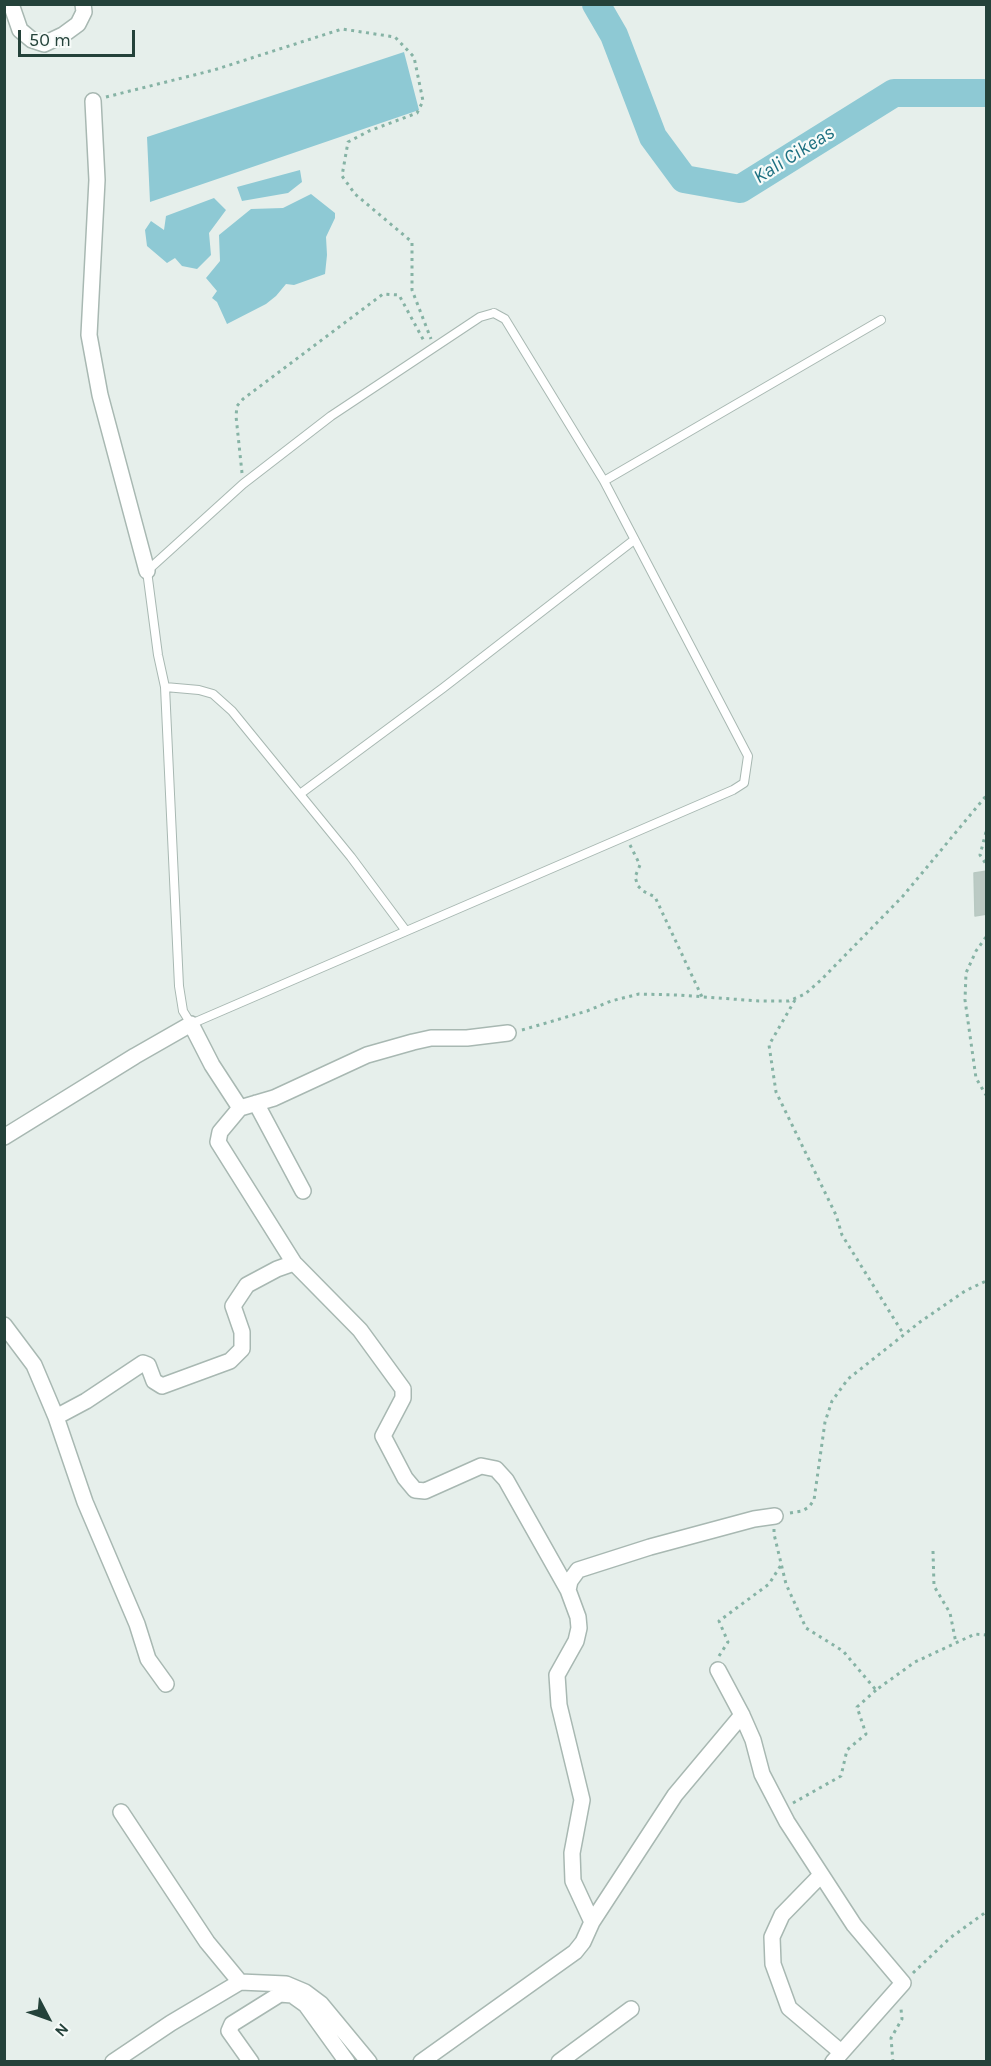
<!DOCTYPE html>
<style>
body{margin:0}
#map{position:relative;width:991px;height:2066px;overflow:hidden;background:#e6efeb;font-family:Karla,sans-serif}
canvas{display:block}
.frame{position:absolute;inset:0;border:6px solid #24423a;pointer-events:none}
.north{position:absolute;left:18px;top:1988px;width:60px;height:60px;-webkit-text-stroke:4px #f7fbf9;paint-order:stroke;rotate:131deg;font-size:16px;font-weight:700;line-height:24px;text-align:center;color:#24423a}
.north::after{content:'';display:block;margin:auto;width:21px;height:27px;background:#24423a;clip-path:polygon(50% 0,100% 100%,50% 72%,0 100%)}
.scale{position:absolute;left:18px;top:30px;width:117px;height:27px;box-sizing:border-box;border:3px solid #24423a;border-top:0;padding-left:8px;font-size:18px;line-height:21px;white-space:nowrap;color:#24423a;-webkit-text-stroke:4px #f7fbf9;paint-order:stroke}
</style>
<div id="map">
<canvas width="991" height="2066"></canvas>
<div class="frame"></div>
<div class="north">N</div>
<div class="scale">50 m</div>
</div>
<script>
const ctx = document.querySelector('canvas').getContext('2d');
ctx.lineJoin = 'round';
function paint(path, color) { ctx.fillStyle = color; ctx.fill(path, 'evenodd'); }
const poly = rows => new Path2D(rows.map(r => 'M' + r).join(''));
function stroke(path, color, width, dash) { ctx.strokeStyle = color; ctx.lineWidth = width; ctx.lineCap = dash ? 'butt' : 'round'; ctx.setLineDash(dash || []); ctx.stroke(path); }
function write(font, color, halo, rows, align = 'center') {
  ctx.font = font + ' Karla,sans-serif'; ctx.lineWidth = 4.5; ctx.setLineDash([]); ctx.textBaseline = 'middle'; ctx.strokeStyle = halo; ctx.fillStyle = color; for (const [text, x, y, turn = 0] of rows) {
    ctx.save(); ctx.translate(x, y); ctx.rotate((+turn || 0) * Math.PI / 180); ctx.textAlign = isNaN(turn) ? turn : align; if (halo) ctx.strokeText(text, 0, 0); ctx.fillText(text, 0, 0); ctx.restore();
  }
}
paint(poly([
 [404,52,419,110,150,202,147,137],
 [300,170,302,182,288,193,242,201,237,187],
 [311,194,335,213,335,218,326,237,327,255,325,274,294,285,286,284,276,296,266,304,227,324,217,302,212,298,217,291,206,278,220,261,219,235,251,209,283,208],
 [214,198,226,210,209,233,211,255,197,269,182,266,175,258,167,263,147,246,145,230,151,221,164,230,166,216]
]), '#8ec9d4');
stroke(poly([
 [596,4,614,35,653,137,684,179,740,189,894,93,986,93]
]), '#8ec9d4', 28);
const building = poly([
 [987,871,987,914,975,916,974,873,987,871]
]);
paint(building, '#bbcac4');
stroke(building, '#b8c9c2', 1.5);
const lane = poly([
 [494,313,505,319,604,481,748,756,744,783,733,790,191,1024,183,1011,179,986,165,687,158,655,147,571,243,484,331,416,480,317,494,313],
 [604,481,881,320],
 [165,687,199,690,213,694,232,711,351,857,406,931],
 [300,794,443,688,634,540]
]);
const street = poly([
 [11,4,20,30,32,40,44,44,63,35,78,24,84,12,83,4],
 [93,101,97,180,89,335,100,395,147,571],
 [256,1103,303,1191],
 [240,1108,274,1098,367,1055,413,1042,431,1038,467,1038,508,1033],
 [4,1137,135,1056,191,1024,212,1065,240,1108,220,1132,218,1142,294,1263,360,1330,403,1389,403,1398,383,1436,405,1478,415,1490,425,1491,481,1466,496,1469,506,1480,568,1590],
 [4,1325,34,1365,56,1417,85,1502,137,1624,148,1659,166,1684],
 [56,1417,86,1401,143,1363,148,1365,154,1381,162,1386,230,1361,242,1349,242,1332,233,1306,247,1285,277,1269,294,1263],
 [718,1670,742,1715,753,1740,762,1774,787,1822,854,1925,903,1983,833,2062],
 [121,1812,207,1942,240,1982],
 [821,1875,782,1915,772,1937,773,1964,789,2008,841,2052],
 [592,1922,675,1795,742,1715],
 [113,2062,171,2023,240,1982,286,1984,305,1992,321,2004,369,2062],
 [251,2062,229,2031,232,2024,280,1994,292,1995,306,2005,347,2062],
 [421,2062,575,1952,583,1942,592,1922,573,1881,572,1853,582,1800,559,1705,557,1675,576,1641,579,1628,578,1617,568,1590,570,1581,578,1570,650,1547,754,1519,775,1516],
 [559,2062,631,2009]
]);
stroke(lane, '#a8b8b2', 10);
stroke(street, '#a8b8b2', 18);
stroke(poly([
 [106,97,214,70,342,29,395,37,414,57,423,101,417,113,369,131,348,142,342,176,355,194,412,242,412,290,431,339],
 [242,473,236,416,237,406,243,399,383,294,399,295,424,341],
 [986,832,980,855,986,864],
 [630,845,640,865,635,877,638,886,643,891,655,897,702,997],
 [986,937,976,951,966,973,965,1000,976,1078,986,1095],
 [795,1000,769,1045,776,1092,836,1215,842,1235,904,1335],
 [522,1030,587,1011,611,1001,639,994,678,995,759,1001,789,1001,805,994,821,980,903,896,986,796],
 [790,1513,802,1511,809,1507,814,1500,825,1422,832,1401,848,1379,920,1322,965,1291,986,1281],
 [774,1529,774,1534,786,1584,806,1628,843,1651,876,1690,915,1662,975,1634,986,1635],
 [933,1551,934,1586,950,1613,956,1643],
 [719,1656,728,1642,719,1621,769,1584,781,1565],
 [793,1803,841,1776,847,1750,866,1734,857,1707,876,1690],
 [913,1973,950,1938,986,1912],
 [893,2062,891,2038,902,2019,901,2009]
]), '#86b3a5', 3, [3, 4.5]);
stroke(lane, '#fff', 8);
stroke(street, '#fff', 15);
write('italic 20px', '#1c6f80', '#f7fbf9', [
 ["Kali Cikeas",794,155,-32]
]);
</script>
